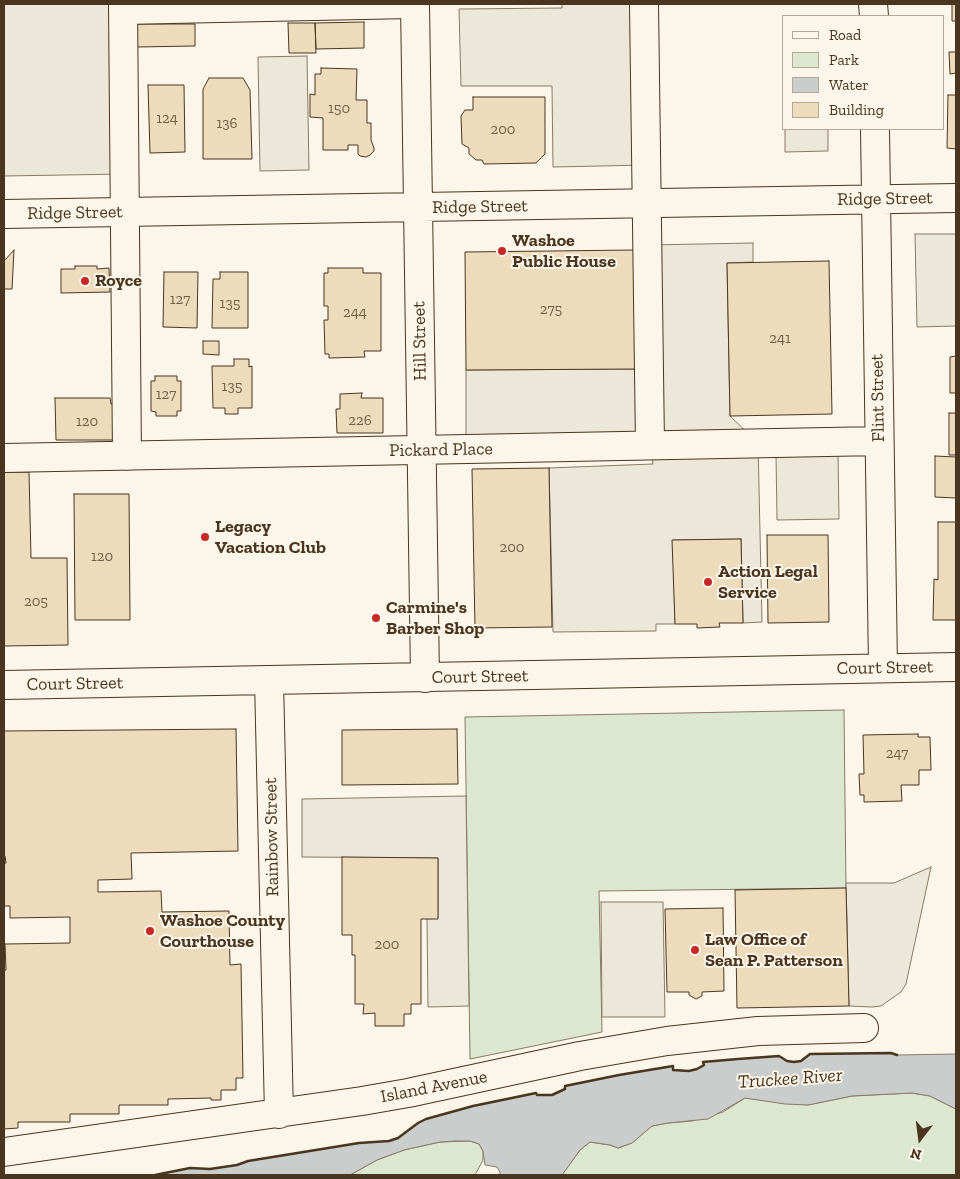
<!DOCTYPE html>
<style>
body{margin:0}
#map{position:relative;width:960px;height:1179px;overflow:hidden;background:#fbf6e9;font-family:"Zilla Slab",serif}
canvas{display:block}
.frame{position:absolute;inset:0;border:5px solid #4a3520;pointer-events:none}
.legend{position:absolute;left:782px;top:15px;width:162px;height:115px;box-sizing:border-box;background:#fbf6e9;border:1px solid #b4a999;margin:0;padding:6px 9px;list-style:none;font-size:15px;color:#4a3520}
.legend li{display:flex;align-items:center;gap:10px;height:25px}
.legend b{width:25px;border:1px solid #b4a999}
.north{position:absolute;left:895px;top:1114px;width:50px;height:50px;-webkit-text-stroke:4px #fbf6e9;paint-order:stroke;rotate:195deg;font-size:14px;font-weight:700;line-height:20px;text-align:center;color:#4a3520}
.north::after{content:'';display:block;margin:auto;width:18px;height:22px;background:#4a3520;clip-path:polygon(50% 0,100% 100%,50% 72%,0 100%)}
</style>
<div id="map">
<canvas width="960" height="1179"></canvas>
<div class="frame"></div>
<ul class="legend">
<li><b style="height:6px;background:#fbf6e9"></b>Road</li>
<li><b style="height:14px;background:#dce7d0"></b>Park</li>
<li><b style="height:14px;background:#c9cecd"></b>Water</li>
<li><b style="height:14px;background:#ecdcbc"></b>Building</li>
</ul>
<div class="north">N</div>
</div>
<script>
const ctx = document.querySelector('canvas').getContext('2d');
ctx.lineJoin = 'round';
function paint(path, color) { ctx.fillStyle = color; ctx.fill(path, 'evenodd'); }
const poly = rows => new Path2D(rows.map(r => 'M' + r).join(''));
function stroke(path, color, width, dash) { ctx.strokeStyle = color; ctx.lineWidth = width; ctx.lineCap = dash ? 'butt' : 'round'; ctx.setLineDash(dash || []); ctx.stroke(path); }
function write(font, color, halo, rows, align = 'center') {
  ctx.font = font + ' "Zilla Slab",serif'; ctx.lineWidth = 4; ctx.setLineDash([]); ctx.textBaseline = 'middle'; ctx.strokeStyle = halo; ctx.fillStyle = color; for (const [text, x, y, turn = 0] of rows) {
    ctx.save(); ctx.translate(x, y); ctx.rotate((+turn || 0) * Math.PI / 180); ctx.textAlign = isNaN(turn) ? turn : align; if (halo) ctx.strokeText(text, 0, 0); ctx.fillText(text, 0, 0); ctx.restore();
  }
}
const green = poly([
 [844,710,846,888,599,891,602,1032,470,1059,465,717,844,710],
 [912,1093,930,1096,956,1109,956,1175,562,1175,580,1150,590,1142,610,1145,618,1148,632,1143,652,1126,668,1123,692,1121,723,1112,745,1098,808,1105,852,1096,912,1093],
 [470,1141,479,1144,483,1151,483,1160,475,1175,350,1175,377,1160,404,1150,440,1142,470,1141]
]);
paint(green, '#dce7d0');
stroke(green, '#887966', 1);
const parking = poly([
 [4,4,123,4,125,174,4,176,4,4],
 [562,4,644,4,647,165,553,167,552,86,461,86,459,9,562,8,562,4],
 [307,56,309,170,260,171,258,57,307,56],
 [785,129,828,129,828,151,785,152,785,129],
 [915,234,956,234,956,326,917,327,915,234],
 [753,243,753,262,727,263,730,416,758,443,762,622,743,623,741,539,673,540,675,624,656,624,656,631,553,632,549,468,653,464,650,445,466,449,466,370,637,369,648,245,753,243],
 [776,453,838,453,839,519,777,520,776,453],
 [466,796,469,1006,428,1007,427,919,438,918,438,858,302,857,302,799,466,796],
 [931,867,906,984,901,992,881,1006,872,1007,849,1006,846,883,894,883,931,867],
 [601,902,663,902,665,1017,602,1017,601,902]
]);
paint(parking, '#ede7d9');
stroke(parking, '#887966', 1);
const water = poly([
 [891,1053,897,1055,956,1054,956,1109,930,1096,912,1093,852,1096,808,1105,785,1104,745,1098,708,1119,668,1123,652,1126,632,1143,618,1148,610,1145,590,1142,580,1150,562,1175,500,1175,500,1172,497,1167,485,1165,483,1151,479,1144,470,1141,456,1141,440,1142,404,1150,377,1160,350,1175,155,1175,190,1168,210,1169,237,1165,248,1161,359,1143,389,1141,398,1138,418,1123,426,1119,473,1106,536,1093,537,1095,552,1095,565,1089,565,1086,619,1075,673,1066,673,1070,689,1071,697,1069,704,1066,703,1062,738,1059,779,1056,787,1061,794,1062,801,1061,810,1054,891,1053]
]);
paint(water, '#c9cecd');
stroke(water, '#887966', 1);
const building = poly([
 [952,4,956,4,956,21,952,21,952,4],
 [364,22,364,48,316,49,315,23,364,22],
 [288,23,315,23,316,53,289,53,288,23],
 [136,24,195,24,195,46,136,47,136,24],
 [956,40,956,73,950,74,949,52,956,52,956,40],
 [321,68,357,69,356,100,367,100,367,123,371,123,371,140,374,148,374,151,370,155,366,157,360,156,358,154,358,145,348,145,348,150,323,150,323,118,310,117,310,94,315,95,315,74,321,74,321,68],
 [209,78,243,78,250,90,252,159,203,159,203,89,209,78],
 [148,85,184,85,185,152,150,153,148,85],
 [948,95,956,95,956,149,947,148,948,95],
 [473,97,545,97,545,154,536,163,484,164,482,160,476,160,469,154,469,148,462,144,461,116,465,110,473,110,473,97],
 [14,250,12,289,4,289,4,261,14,250],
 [635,250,637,369,466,370,465,252,635,250],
 [829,261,832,414,730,416,727,263,829,261],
 [75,266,97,266,97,269,109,268,110,292,61,293,61,269,75,269,75,266],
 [328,268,363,268,363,273,381,273,381,351,364,351,365,357,329,358,329,354,325,354,324,320,328,320,328,306,324,306,324,273,328,273,328,268],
 [164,272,198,272,197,328,163,327,164,272],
 [220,272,248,272,248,328,212,328,213,279,220,279,220,272],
 [203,341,219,341,219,355,203,354,203,341],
 [956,356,956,393,950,393,950,357,956,356],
 [234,359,249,359,249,367,252,366,252,408,238,408,238,414,225,414,225,408,213,408,212,366,234,366,234,359],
 [155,376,177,376,177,381,181,381,181,411,177,411,177,416,156,416,156,412,151,411,151,381,155,381,155,376],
 [362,393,361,398,383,398,383,433,337,433,336,409,340,409,340,394,362,393],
 [55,398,110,398,111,404,118,404,118,440,56,440,55,398],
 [949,413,956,413,956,455,949,455,949,413],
 [935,456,956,457,956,498,935,497,935,456],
 [549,468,552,627,475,628,472,469,549,468],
 [4,472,29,472,31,558,67,558,68,645,4,646,4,472],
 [74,494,129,494,130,620,75,620,74,494],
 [938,522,956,522,956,620,933,620,934,579,938,580,938,522],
 [767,535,828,535,829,622,768,623,767,535],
 [741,539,743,623,719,623,720,627,697,628,697,624,675,624,672,540,741,539],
 [236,729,238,851,131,853,132,879,98,880,98,892,161,891,162,912,229,911,230,965,241,964,243,1078,236,1078,236,1090,221,1090,221,1100,211,1100,211,1098,168,1099,168,1105,119,1105,119,1114,70,1114,70,1122,18,1122,18,1128,4,1129,4,970,6,970,5,944,70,943,70,917,10,918,10,906,4,906,4,864,6,863,5,856,4,856,4,731,236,729],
 [457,729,458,784,342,785,342,730,457,729],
 [918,734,918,737,930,737,931,770,919,770,919,785,901,785,902,801,864,802,864,795,860,795,859,774,864,774,863,735,918,734],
 [342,857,438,858,438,919,421,919,421,1004,411,1004,411,1014,404,1014,404,1026,375,1026,375,1013,363,1014,364,1004,355,1004,355,955,352,955,352,935,342,935,342,857],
 [846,888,849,1006,737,1008,735,890,846,888],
 [723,908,724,991,702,992,702,996,696,999,689,995,689,992,667,992,665,909,723,908]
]);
paint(building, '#ecdcbc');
stroke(building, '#4a3520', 1);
const minor = poly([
 [123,4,127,456],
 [415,4,425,678],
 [644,4,650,445],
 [873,4,874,16],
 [123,10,411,4],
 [875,129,883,668],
 [4,214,956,198],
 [4,458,879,441],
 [269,680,279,1114],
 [4,685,956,667],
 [4,1152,362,1101,408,1093,580,1056,667,1041,758,1031,864,1028]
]);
stroke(minor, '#4a3520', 30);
stroke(minor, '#fbf6e9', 28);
stroke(poly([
 [155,1175,190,1168,210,1169,237,1165,248,1161,359,1143,389,1141,398,1138,418,1123,426,1119,473,1106,536,1093,537,1095,552,1095,565,1089,565,1086,619,1075,673,1066,673,1070,689,1071,697,1069,704,1065,703,1062,738,1059,779,1056,787,1061,794,1062,801,1061,810,1054,891,1053,897,1055]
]), '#4a3520', 2.5);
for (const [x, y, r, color] of [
 [502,251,5,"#c62828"],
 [85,281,5,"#c62828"],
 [205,537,5,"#c62828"],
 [708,582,5,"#c62828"],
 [376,618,5,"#c62828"],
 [150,931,5,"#c62828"],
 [695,950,5,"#c62828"]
]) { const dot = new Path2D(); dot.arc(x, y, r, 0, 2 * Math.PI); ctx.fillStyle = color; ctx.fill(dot); stroke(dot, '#fbf6e9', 2); }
write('15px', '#725f47', null, [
 ["150",339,109],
 ["124",167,119],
 ["136",227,124],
 ["200",503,130],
 ["127",180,300],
 ["135",230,304],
 ["275",551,310],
 ["244",355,313],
 ["241",780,339],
 ["135",232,387],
 ["127",166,395],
 ["226",360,421],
 ["120",87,422],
 ["200",512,548],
 ["120",102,557],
 ["205",36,602],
 ["247",897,754],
 ["200",387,945]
]);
write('18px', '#4a3520', '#fbf6e9', [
 ["Ridge Street",885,199,-1],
 ["Ridge Street",480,207,-1],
 ["Ridge Street",75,213,-1],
 ["Hill Street",420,341,-91],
 ["Flint Street",878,398,-91],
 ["Pickard Place",441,450,-1],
 ["Court Street",885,668,-1],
 ["Court Street",480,677,-1],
 ["Court Street",75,684,-1],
 ["Rainbow Street",272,837,-91],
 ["Island Avenue",434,1087,-11]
]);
write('bold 18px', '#4a3520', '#fbf6e9', [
 ["Washoe",512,241],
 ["Public House",512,262],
 ["Royce",95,281],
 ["Legacy",215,527],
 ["Vacation Club",215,548],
 ["Action Legal",718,572],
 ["Service",718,593],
 ["Carmine's",386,608],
 ["Barber Shop",386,629],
 ["Washoe County",160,921],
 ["Courthouse",160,942],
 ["Law Office of",705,940],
 ["Sean P. Patterson",705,961]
], 'left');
write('italic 19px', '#4a3520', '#fbf6e9', [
 ["Truckee River",790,1079,-4]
]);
</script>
